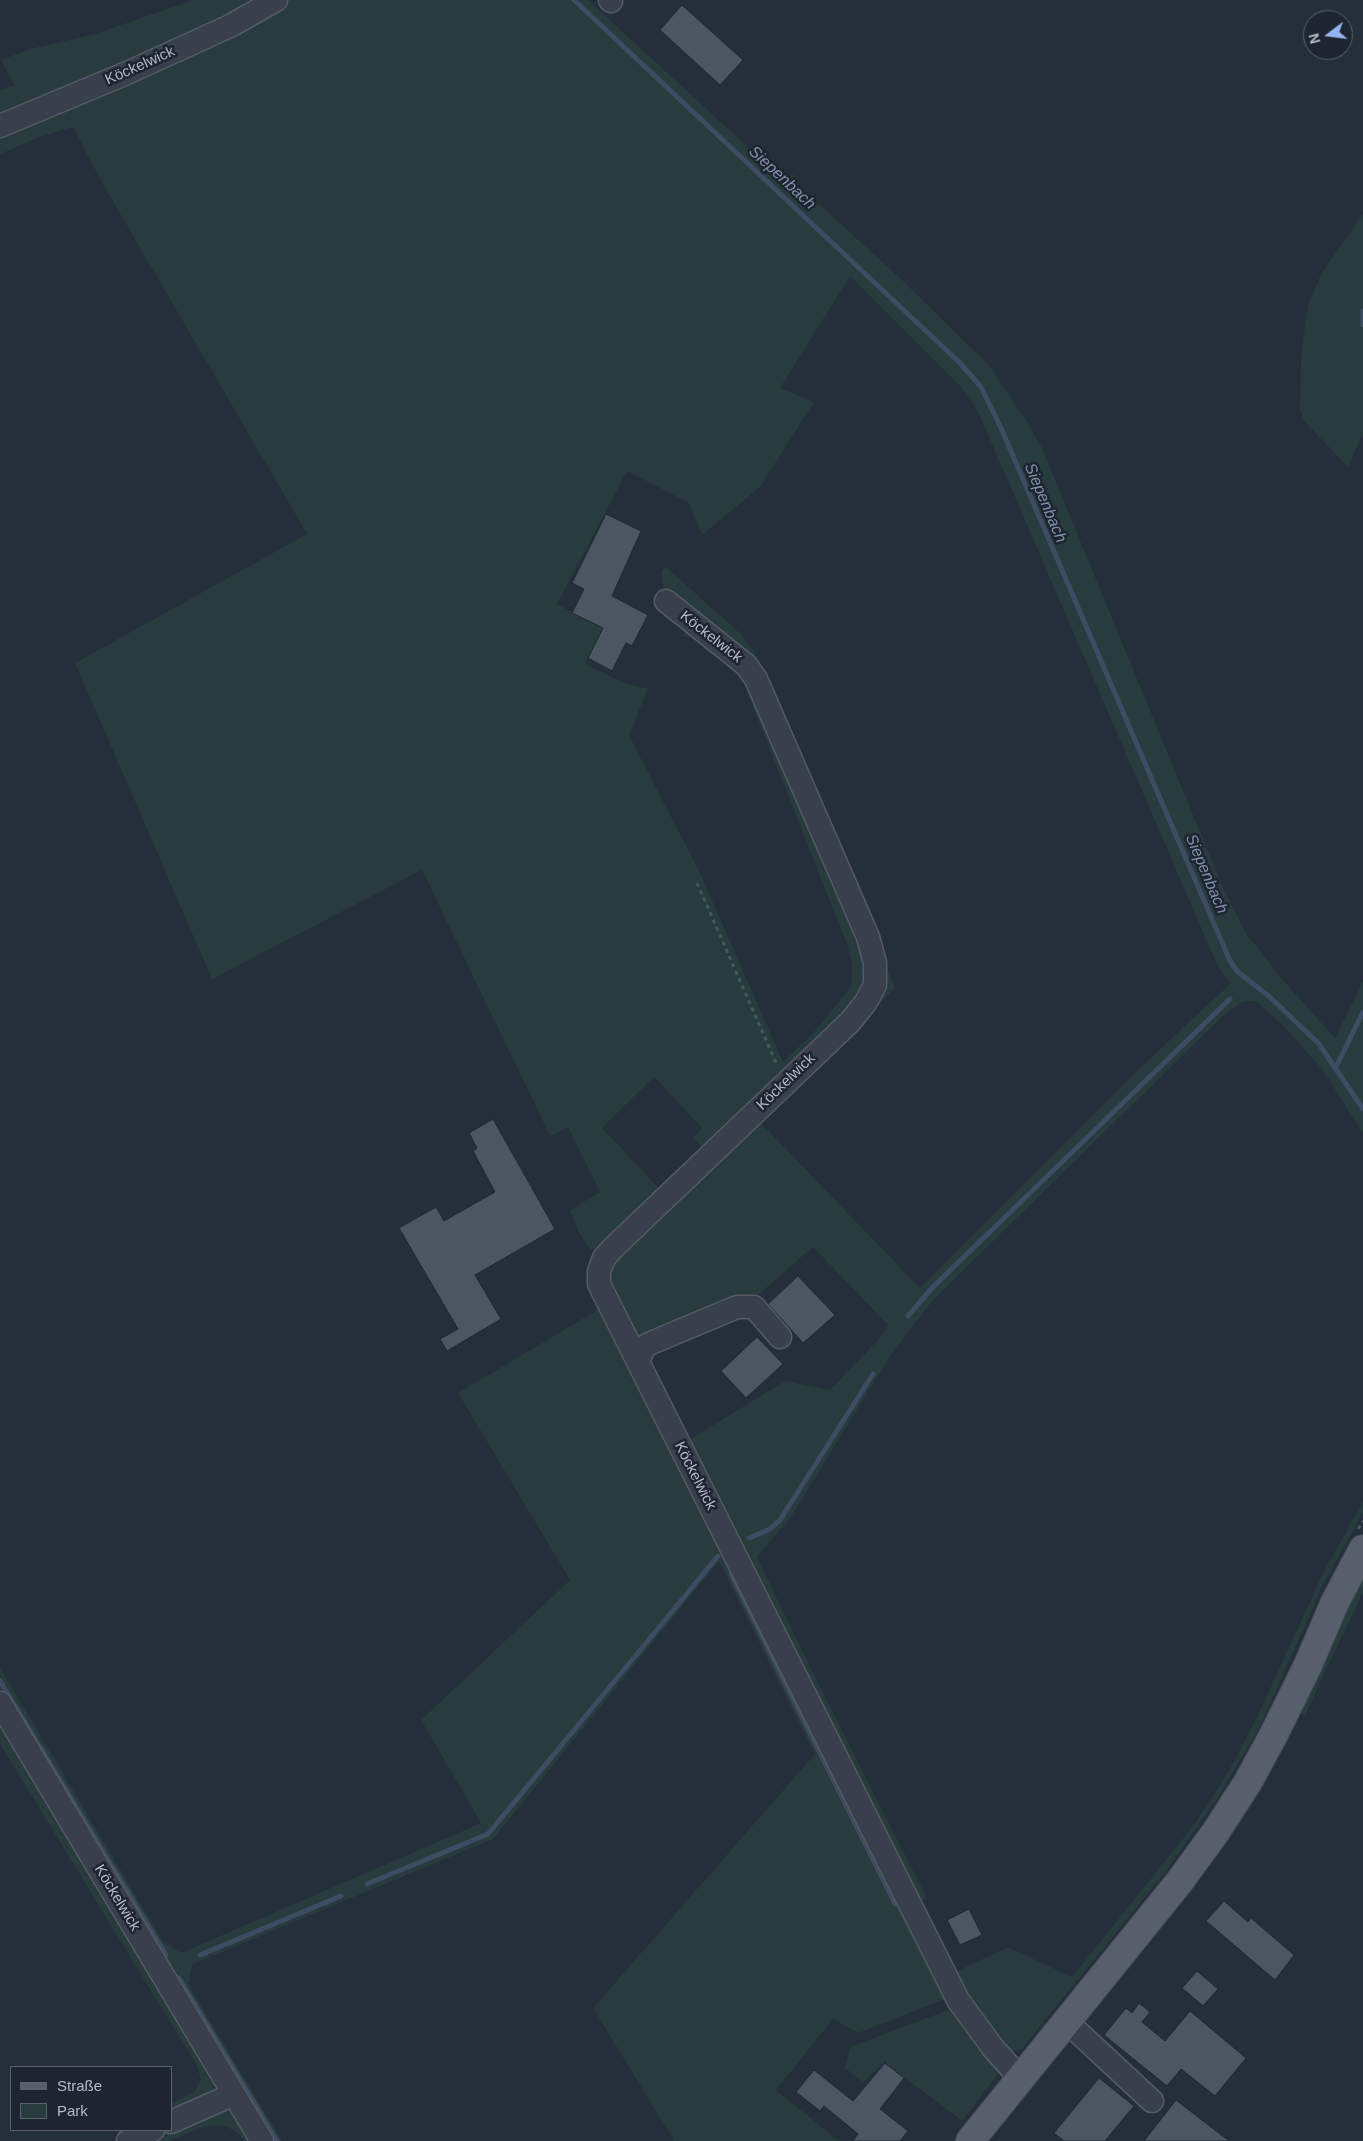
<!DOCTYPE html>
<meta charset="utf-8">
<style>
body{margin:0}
#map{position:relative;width:1363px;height:2141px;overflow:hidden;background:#252e3b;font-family:Arial,sans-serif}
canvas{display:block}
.legend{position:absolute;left:10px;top:2066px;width:162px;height:65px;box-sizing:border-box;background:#1e2530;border:1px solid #5a616c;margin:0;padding:6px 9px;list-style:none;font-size:15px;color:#b5bbc6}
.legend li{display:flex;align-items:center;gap:10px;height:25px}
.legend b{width:25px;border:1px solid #5a616c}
.north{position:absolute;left:1303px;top:10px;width:50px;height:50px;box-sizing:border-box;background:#1e2530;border:1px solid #5a616c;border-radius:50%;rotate:255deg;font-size:14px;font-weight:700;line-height:20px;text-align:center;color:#b5bbc6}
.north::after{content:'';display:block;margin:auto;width:18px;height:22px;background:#92b5ef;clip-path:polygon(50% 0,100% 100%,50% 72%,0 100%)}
</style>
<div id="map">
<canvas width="1363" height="2141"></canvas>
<ul class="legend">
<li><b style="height:6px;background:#575f6b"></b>Straße</li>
<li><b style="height:14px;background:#283b3d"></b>Park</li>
</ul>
<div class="north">N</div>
</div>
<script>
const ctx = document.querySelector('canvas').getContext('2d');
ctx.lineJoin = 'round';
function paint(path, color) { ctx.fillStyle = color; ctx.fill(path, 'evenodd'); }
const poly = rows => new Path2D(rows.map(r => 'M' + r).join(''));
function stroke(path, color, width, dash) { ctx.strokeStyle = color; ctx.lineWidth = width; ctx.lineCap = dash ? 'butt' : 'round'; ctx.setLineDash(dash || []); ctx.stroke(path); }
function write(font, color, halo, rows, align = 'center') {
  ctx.font = font + ' Arial,sans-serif'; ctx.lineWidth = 5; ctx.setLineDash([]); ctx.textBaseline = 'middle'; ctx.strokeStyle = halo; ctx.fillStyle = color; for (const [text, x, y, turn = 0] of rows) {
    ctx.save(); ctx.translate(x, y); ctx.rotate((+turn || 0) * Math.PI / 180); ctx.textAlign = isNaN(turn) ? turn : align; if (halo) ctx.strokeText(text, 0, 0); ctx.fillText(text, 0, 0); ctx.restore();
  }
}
paint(poly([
 [193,0,267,0,0,119,0,91,14,85,1,60,30,49,95,34],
 [286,0,588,0,784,180,794,174,795,182,902,280,988,364,1028,423,1042,448,1224,890,1245,932,1282,979,1335,1038,1363,981,1363,1134,1322,1069,1286,1029,1256,1001,1243,1002,1226,1013,933,1300,890,1356,791,1517,757,1557,813,1673,927,1898,915,1904,950,1997,858,2033,833,2019,776,2090,839,2141,674,2141,593,2008,815,1754,719,1561,493,1839,193,1964,188,1984,282,2141,267,2141,0,1697,0,1668,163,1941,181,1953,481,1823,421,1720,570,1580,458,1393,599,1309,684,1443,785,1381,830,1390,879,1339,888,1325,813,1247,758,1295,744,1298,636,1349,604,1269,876,985,757,669,670,597,664,589,662,579,662,570,666,567,742,635,754,651,895,988,825,1058,757,1119,920,1288,1142,1066,1231,983,1219,969,979,414,962,388,850,276,780,388,814,402,760,487,702,535,689,503,627,471,557,604,603,628,585,664,625,683,648,689,629,735,701,875,783,1062,819,1027,851,986,852,965,848,947,743,681,732,667,695,639,682,636,689,626,753,684,867,964,863,998,706,1151,693,1138,702,1128,654,1077,602,1128,660,1189,603,1243,591,1251,578,1231,570,1210,600,1192,568,1127,550,1136,422,870,212,979,75,663,307,534,101,181,73,127,40,137,0,154,0,130],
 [1363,214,1363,433,1348,467,1304,421,1300,410,1301,355,1308,305,1321,274],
 [1363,1502,1363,1513,1325,1581,1260,1726,1219,1796,1167,1870,1021,2050,1007,2051,949,1975,1008,1947,1072,1977,1193,1826,1227,1774,1258,1715,1324,1571],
 [1363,1564,1363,1592,1304,1717,1297,1706],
 [0,1716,214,2076,213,2089,206,2099,171,2116,171,2103,194,2092,201,2080,197,2066,0,1744],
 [956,2007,998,2063,999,2073,962,2121,885,2063,863,2082,845,2068,850,2047],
 [223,2109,234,2112,257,2141,244,2141,238,2133,227,2127,216,2125,203,2127,169,2141,141,2141,151,2134]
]), '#283b3d');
stroke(poly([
 [574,0,960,363,981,387,1001,428,1230,961,1237,971,1271,998,1319,1044,1363,1109],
 [1363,311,1363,325],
 [1336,1067,1363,1012],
 [908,1316,932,1288,1230,999],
 [749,1538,770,1529,780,1520,873,1374],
 [731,1574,895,1904],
 [0,1681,166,1955],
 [367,1884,488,1834,718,1556],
 [200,1955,341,1896],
 [179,1978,277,2141]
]), '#3d4c62', 5);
const building = poly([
 [682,5,743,60,720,85,660,30,682,5],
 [606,514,641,531,612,596,648,615,632,646,626,643,612,671,588,658,603,628,572,613,584,589,572,583,606,514],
 [493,1119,555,1229,475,1275,501,1319,447,1351,440,1339,458,1329,399,1228,436,1207,444,1221,495,1192,473,1151,477,1148,469,1133,493,1119],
 [798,1276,835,1315,803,1343,768,1304,798,1276],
 [757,1337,783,1364,746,1398,721,1371,757,1337],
 [1224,1901,1248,1922,1251,1918,1294,1955,1275,1980,1206,1921,1224,1901],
 [969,1909,982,1935,960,1945,947,1920,969,1909],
 [1197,1971,1218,1989,1203,2006,1182,1988,1197,1971],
 [1139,2003,1150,2012,1142,2022,1165,2041,1190,2011,1246,2058,1215,2096,1181,2069,1167,2086,1104,2035,1126,2008,1132,2013,1139,2003],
 [885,2063,904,2078,880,2109,908,2131,900,2141,853,2141,858,2134,824,2106,820,2111,796,2092,814,2070,853,2101,885,2063],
 [1099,2078,1134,2106,1105,2141,1064,2141,1054,2133,1099,2078],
 [1176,2100,1229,2141,1144,2141,1176,2100]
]);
paint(building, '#4c5663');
stroke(building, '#202732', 1);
const minor = poly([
 [610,0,611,1],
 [0,126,127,73,230,26,276,0],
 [666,601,746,665,756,679,868,937,875,963,875,985,866,1002,850,1022,614,1247,604,1258,599,1271,599,1284,958,2000,993,2048,1021,2079],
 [638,1361,645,1346,651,1343,737,1307,754,1307,780,1337],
 [0,1703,262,2141],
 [1067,2022,1152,2101],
 [171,2122,234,2094],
 [128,2141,153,2130]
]);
const major = poly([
 [970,2141,1180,1881,1215,1833,1248,1782,1274,1734,1308,1665,1335,1602,1363,1549]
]);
stroke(minor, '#545b66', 25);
stroke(major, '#424954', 30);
stroke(poly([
 [697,883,777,1065],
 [1358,1529,1363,1521]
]), '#47585b', 3, [4, 4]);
stroke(minor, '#39404b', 22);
stroke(major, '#575f6b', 28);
write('15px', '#b5bbc6', '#1e2530', [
 ["Köckelwick",140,66,-24],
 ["Köckelwick",711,637,38],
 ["Köckelwick",786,1082,-44],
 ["Köckelwick",695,1476,63],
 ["Köckelwick",117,1898,59]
]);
write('italic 16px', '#7f92ab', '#1e2530', [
 ["Siepenbach",782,178,43],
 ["Siepenbach",1045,503,67],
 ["Siepenbach",1206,874,67]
]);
</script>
